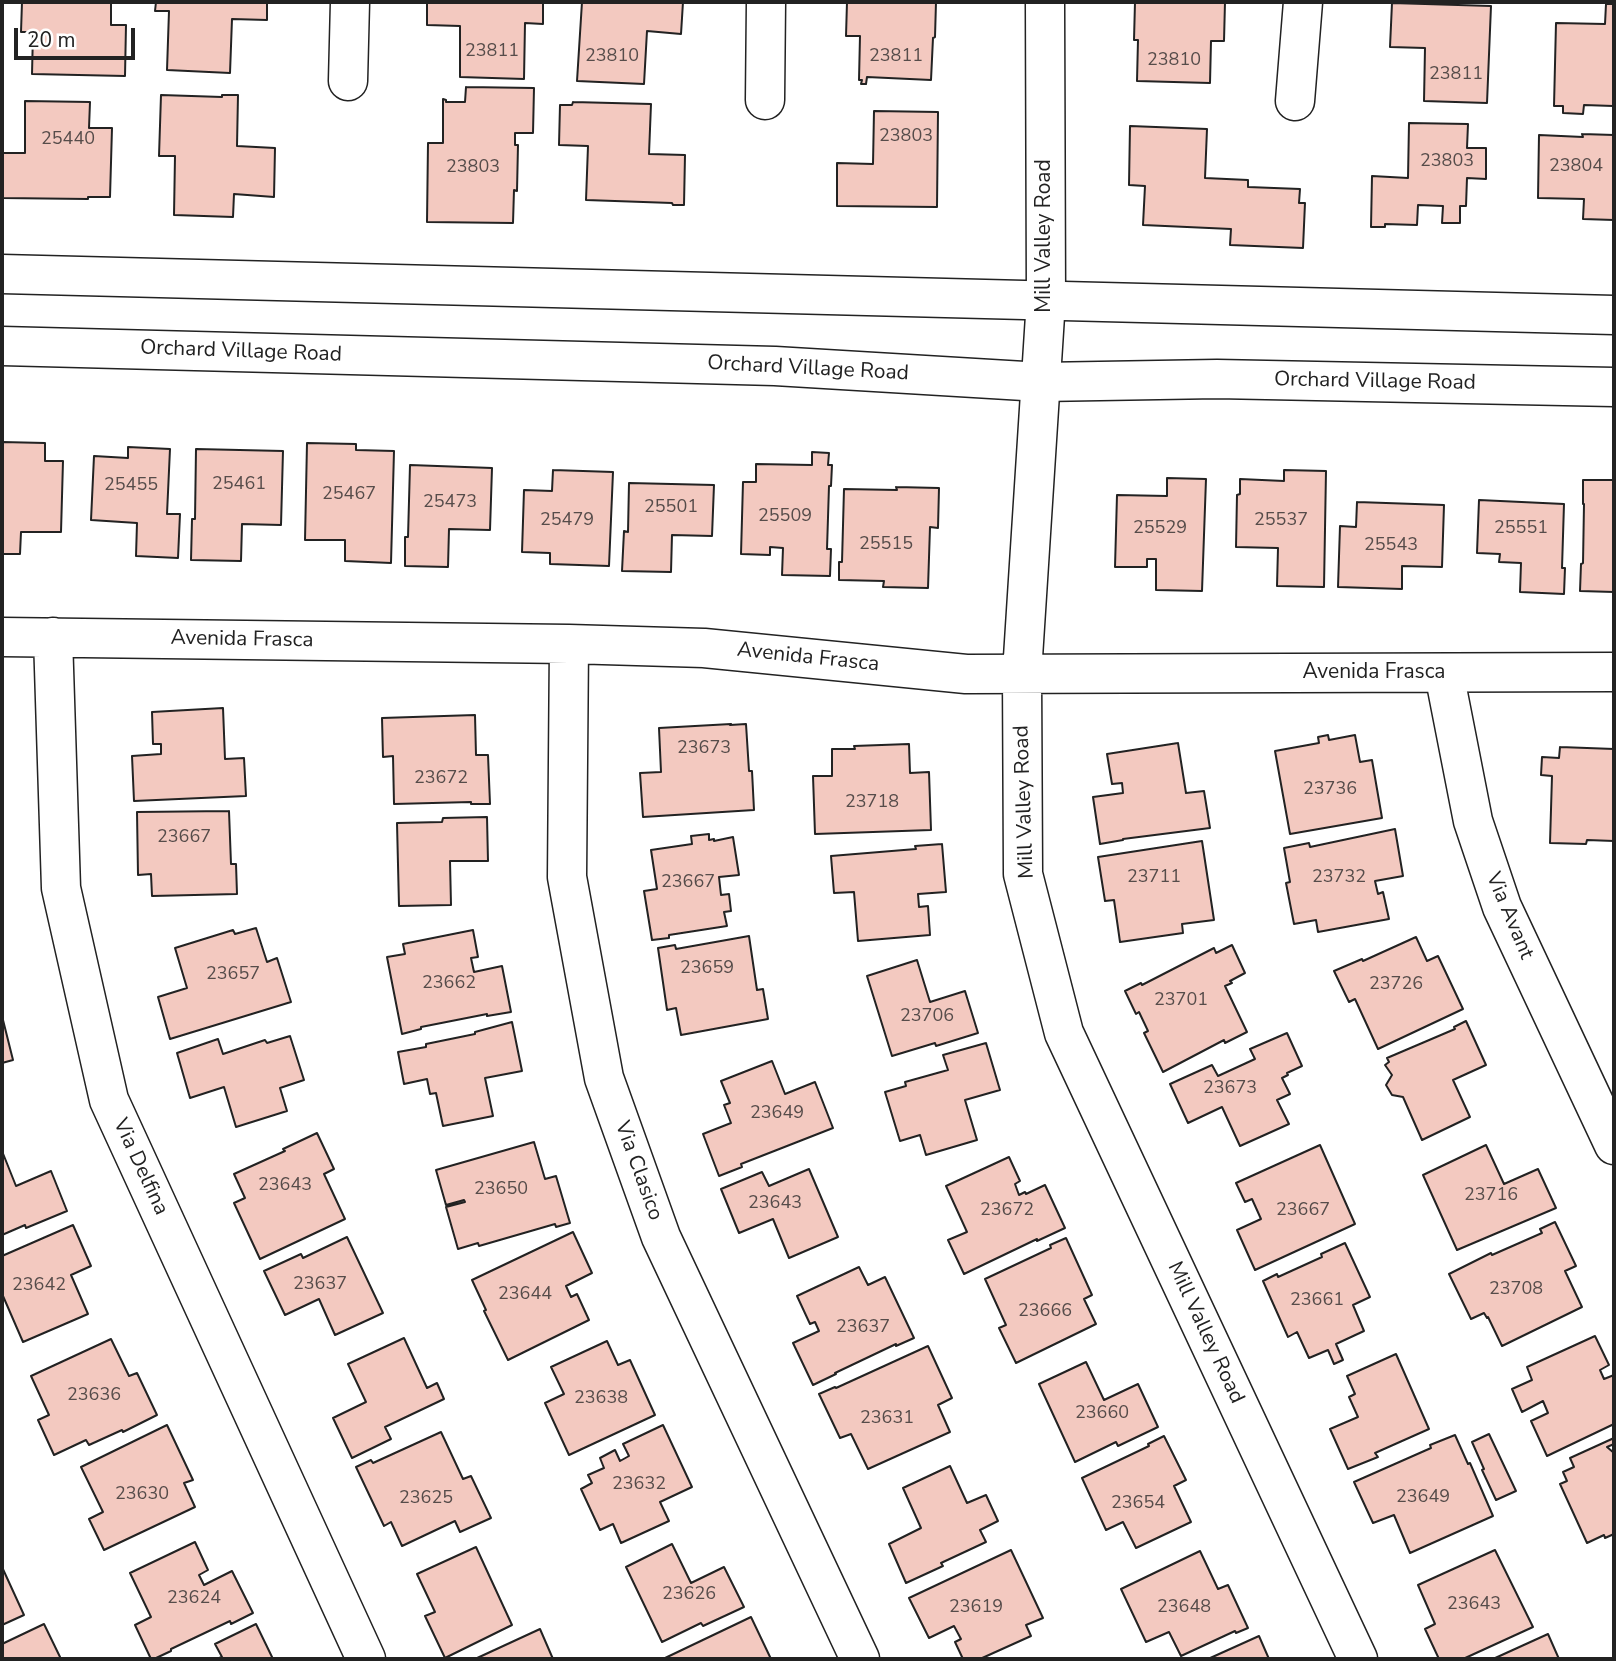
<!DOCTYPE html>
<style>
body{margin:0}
#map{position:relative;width:1616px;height:1661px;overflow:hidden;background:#fff;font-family:"Nunito Sans",sans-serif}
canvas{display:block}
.frame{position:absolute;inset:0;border:4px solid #222;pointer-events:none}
.scale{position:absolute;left:14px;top:28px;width:121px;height:32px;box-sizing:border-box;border:4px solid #222;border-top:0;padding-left:9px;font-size:21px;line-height:24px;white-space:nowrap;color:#222;-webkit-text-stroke:5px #fff;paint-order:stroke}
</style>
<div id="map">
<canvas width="1616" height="1661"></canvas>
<div class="frame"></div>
<div class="scale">20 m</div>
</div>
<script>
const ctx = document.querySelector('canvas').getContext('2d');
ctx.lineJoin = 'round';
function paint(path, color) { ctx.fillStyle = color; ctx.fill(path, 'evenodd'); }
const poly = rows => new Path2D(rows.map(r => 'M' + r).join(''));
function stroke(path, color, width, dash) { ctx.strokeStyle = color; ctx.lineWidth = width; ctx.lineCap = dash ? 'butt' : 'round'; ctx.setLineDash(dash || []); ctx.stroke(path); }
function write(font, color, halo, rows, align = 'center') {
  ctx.font = font + ' "Nunito Sans",sans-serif'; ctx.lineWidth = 5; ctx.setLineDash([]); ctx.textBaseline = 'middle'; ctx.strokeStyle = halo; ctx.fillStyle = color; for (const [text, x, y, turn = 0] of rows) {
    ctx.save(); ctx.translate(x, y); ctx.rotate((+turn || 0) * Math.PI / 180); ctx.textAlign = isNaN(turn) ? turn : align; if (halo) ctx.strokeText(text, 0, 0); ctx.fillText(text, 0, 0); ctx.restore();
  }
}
const building = poly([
 [22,2,111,2,111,25,126,25,125,76,32,74,33,32,21,32,22,2],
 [156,2,267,2,267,20,232,19,230,73,167,70,169,11,155,11,156,2],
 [427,2,543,2,543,24,525,23,524,79,460,77,460,26,427,25,427,2],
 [582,2,683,2,681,34,647,31,644,84,577,81,582,2],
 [847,2,936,2,935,37,933,38,931,80,867,77,866,84,861,84,862,80,859,80,860,36,846,36,847,2],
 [1135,2,1225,2,1224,41,1211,41,1210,83,1137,81,1138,40,1134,40,1135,2],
 [1392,3,1491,6,1487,103,1424,101,1425,48,1390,47,1392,3],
 [1606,4,1614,4,1613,106,1584,105,1583,114,1563,113,1563,106,1554,106,1556,23,1605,24,1606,4],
 [466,87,534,88,533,133,515,133,515,145,518,145,517,191,514,190,513,223,427,222,428,143,443,143,443,99,446,100,446,102,465,102,466,87],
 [161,95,222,97,222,95,238,95,237,146,275,148,274,197,234,194,233,217,174,215,175,156,159,156,161,95],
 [25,101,90,102,89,128,112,128,110,197,88,197,88,199,2,198,2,153,25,153,25,101],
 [573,102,651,104,649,154,685,155,684,205,673,205,672,203,586,200,588,146,559,145,560,105,572,105,573,102],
 [874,111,938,112,937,207,837,206,837,163,873,164,874,111],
 [1409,123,1468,124,1467,148,1486,148,1486,179,1467,178,1466,206,1460,206,1460,223,1442,223,1443,206,1418,205,1417,225,1385,224,1385,227,1371,227,1372,176,1408,178,1409,123],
 [1130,126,1207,129,1205,178,1248,180,1248,187,1300,189,1299,203,1305,203,1303,248,1230,245,1231,229,1143,225,1145,186,1129,185,1130,126],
 [1582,134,1614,135,1614,220,1583,219,1584,199,1538,198,1539,135,1583,137,1582,134],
 [2,442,45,443,45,461,63,461,61,532,21,532,20,554,2,554,2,442],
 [307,443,356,444,356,450,394,451,391,563,345,561,345,540,305,540,307,443],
 [128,447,170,449,167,514,180,514,178,558,136,556,137,523,91,520,94,456,128,458,128,447],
 [196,449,283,451,281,525,242,524,241,561,191,560,192,519,195,519,196,449],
 [812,452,829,453,828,465,832,465,831,486,829,486,827,549,831,549,830,576,782,575,783,548,770,547,770,555,741,554,743,482,756,482,756,464,812,465,812,452],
 [410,465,492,468,490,530,449,529,448,567,405,566,405,537,408,537,410,465],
 [553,470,613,472,609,566,550,564,550,553,522,552,524,490,552,491,553,470],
 [1284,470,1326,471,1324,587,1277,586,1278,548,1236,547,1237,495,1240,494,1240,479,1284,481,1284,470],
 [1167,478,1206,479,1202,591,1156,590,1156,559,1147,559,1147,567,1115,567,1117,495,1167,496,1167,478],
 [1583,480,1614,480,1614,592,1580,591,1581,564,1583,563,1584,504,1583,504,1583,480],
 [629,483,714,485,712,536,672,535,671,572,622,571,624,531,628,532,629,483],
 [896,487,939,488,938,528,930,527,928,588,883,587,884,581,839,580,839,562,842,562,844,489,897,490,896,487],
 [1479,500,1564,504,1562,568,1565,568,1564,594,1520,592,1521,563,1499,562,1500,554,1477,553,1479,500],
 [1357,502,1444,505,1442,567,1402,566,1402,589,1338,587,1340,526,1356,527,1357,502],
 [223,708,225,759,244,758,246,796,134,801,132,756,161,754,161,744,153,744,152,712,223,708],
 [475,715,476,755,488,755,490,804,471,804,471,802,394,804,393,756,383,757,382,718,475,715],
 [731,724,730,725,746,724,749,771,752,771,754,810,643,817,640,773,661,772,659,728,731,724],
 [1328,735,1329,740,1355,735,1360,762,1372,760,1382,818,1290,834,1275,751,1319,743,1318,737,1328,735],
 [1178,743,1186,793,1204,791,1210,828,1123,839,1123,840,1100,844,1093,797,1123,793,1122,783,1112,784,1107,754,1178,743],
 [909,744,910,773,929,772,931,830,815,834,813,776,832,776,832,749,855,749,854,746,909,744],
 [1560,747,1614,749,1614,841,1587,840,1586,844,1550,843,1552,776,1541,775,1542,757,1559,758,1560,747],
 [229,811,231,864,236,864,237,894,152,896,151,874,138,875,137,812,229,811],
 [487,817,488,861,450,861,451,905,399,906,397,823,442,822,443,818,487,817],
 [1395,829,1403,876,1375,881,1378,894,1383,892,1389,919,1318,932,1316,920,1294,924,1286,883,1290,882,1284,848,1309,843,1310,847,1395,829],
 [709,834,709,840,714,839,714,841,733,837,739,875,719,877,721,895,729,894,731,911,724,912,727,926,669,935,669,938,652,940,644,891,657,889,651,850,692,844,691,836,709,834],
 [1202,841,1214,920,1182,924,1183,933,1120,942,1114,900,1105,901,1098,857,1202,841],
 [942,844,946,892,918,894,919,907,928,906,930,935,858,941,854,892,834,893,831,856,916,849,915,846,942,844],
 [256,928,267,962,277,958,291,1002,170,1039,158,997,187,988,175,948,233,930,235,934,256,928],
 [473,930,478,957,471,958,474,972,502,966,511,1012,487,1016,487,1014,421,1027,421,1029,402,1034,387,957,405,954,403,944,473,930],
 [749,936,757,990,763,989,768,1019,681,1035,676,1008,667,1010,658,948,675,945,676,949,749,936],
 [1416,937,1427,961,1438,956,1463,1009,1378,1049,1355,999,1349,1002,1334,971,1362,959,1363,961,1416,937],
 [1232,945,1245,973,1230,981,1232,983,1225,986,1247,1032,1225,1043,1224,1040,1163,1072,1144,1033,1148,1031,1139,1012,1136,1014,1125,991,1141,983,1142,985,1214,948,1216,953,1232,945],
 [917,960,930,1002,965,991,978,1033,936,1046,935,1043,892,1056,867,976,917,960],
 [2,1016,13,1060,2,1063,2,1016],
 [1466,1021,1486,1065,1453,1080,1470,1117,1422,1140,1403,1097,1392,1095,1386,1085,1392,1075,1385,1065,1389,1062,1387,1058,1455,1029,1454,1027,1466,1021],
 [512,1022,522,1071,485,1078,493,1116,443,1126,436,1093,430,1094,427,1079,404,1084,398,1052,426,1047,426,1044,475,1034,475,1032,512,1022],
 [1287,1033,1302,1066,1287,1073,1288,1075,1282,1078,1290,1094,1277,1100,1289,1124,1240,1146,1222,1107,1188,1123,1170,1084,1212,1065,1218,1076,1255,1059,1250,1049,1287,1033],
 [290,1036,304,1080,280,1088,287,1111,236,1127,224,1087,190,1098,177,1053,218,1039,223,1054,265,1040,267,1043,290,1036],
 [986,1043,1000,1090,965,1100,977,1140,926,1155,920,1135,900,1141,885,1092,906,1086,905,1082,948,1070,943,1055,986,1043],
 [772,1061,785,1094,815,1082,833,1128,741,1164,742,1167,719,1176,703,1134,731,1123,724,1105,730,1103,721,1081,772,1061],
 [317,1133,334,1169,324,1174,345,1219,260,1259,234,1203,245,1198,234,1174,285,1151,283,1149,317,1133],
 [534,1142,545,1179,556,1176,570,1223,556,1227,555,1224,479,1246,478,1243,458,1249,446,1207,465,1202,464,1200,446,1205,436,1170,534,1142],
 [1320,1145,1355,1224,1255,1270,1237,1230,1261,1219,1252,1199,1245,1202,1236,1183,1320,1145],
 [1486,1145,1504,1184,1538,1169,1556,1208,1457,1250,1423,1175,1486,1145],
 [2,1151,16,1186,51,1171,67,1211,26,1228,25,1225,2,1235,2,1151],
 [1009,1157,1020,1181,1015,1184,1019,1195,1025,1192,1026,1194,1045,1185,1065,1228,1037,1241,1037,1239,964,1274,948,1240,967,1232,946,1186,1009,1157],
 [809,1169,838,1237,789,1258,773,1219,739,1233,721,1189,762,1172,769,1186,809,1169],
 [1555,1222,1576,1266,1565,1271,1582,1307,1502,1346,1488,1317,1487,1318,1484,1313,1471,1319,1449,1274,1491,1253,1492,1255,1542,1233,1540,1229,1555,1222],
 [73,1225,91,1266,71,1275,88,1314,23,1342,3,1296,2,1297,2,1256,73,1225],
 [573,1232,592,1273,566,1286,571,1297,577,1294,589,1320,508,1360,484,1311,486,1310,472,1280,573,1232],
 [347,1237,383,1313,335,1335,319,1299,285,1315,264,1271,301,1254,303,1258,347,1237],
 [1066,1238,1092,1295,1084,1299,1096,1324,1016,1363,999,1328,1006,1325,985,1279,1051,1248,1050,1245,1066,1238],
 [1345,1243,1370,1297,1353,1305,1364,1331,1336,1344,1343,1360,1334,1364,1328,1350,1309,1358,1297,1332,1288,1337,1263,1281,1277,1274,1278,1277,1322,1257,1321,1254,1345,1243],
 [859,1267,868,1285,885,1277,914,1338,896,1346,896,1344,835,1373,836,1374,813,1385,793,1343,819,1331,815,1322,810,1324,797,1296,859,1267],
 [1595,1336,1609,1365,1600,1370,1604,1379,1614,1375,1614,1424,1547,1456,1531,1421,1548,1413,1543,1401,1522,1412,1512,1389,1532,1380,1527,1367,1595,1336],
 [404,1338,427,1388,437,1383,444,1399,385,1427,391,1439,352,1458,333,1418,366,1402,348,1364,404,1338],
 [111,1339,129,1376,137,1373,157,1415,123,1432,122,1430,89,1445,86,1440,54,1455,38,1420,49,1415,31,1376,111,1339],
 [607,1341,618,1365,630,1360,655,1415,569,1455,545,1403,564,1394,551,1367,607,1341],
 [928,1346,952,1398,938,1405,950,1432,868,1469,851,1434,840,1438,819,1394,835,1387,836,1388,928,1346],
 [1396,1354,1429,1429,1375,1453,1378,1457,1348,1469,1330,1429,1358,1417,1349,1397,1355,1394,1347,1376,1396,1354],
 [1086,1362,1104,1400,1138,1384,1158,1427,1118,1446,1116,1442,1075,1462,1039,1384,1086,1362],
 [167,1425,193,1480,184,1483,195,1507,104,1550,89,1519,103,1512,81,1467,167,1425],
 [663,1425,692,1487,660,1502,669,1521,621,1543,613,1524,600,1530,581,1489,592,1483,588,1475,604,1468,600,1458,615,1450,620,1461,629,1456,623,1444,663,1425],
 [441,1432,463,1479,471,1476,491,1518,460,1532,455,1521,402,1546,391,1522,384,1526,356,1467,371,1460,373,1463,441,1432],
 [1489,1434,1516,1491,1496,1500,1482,1470,1484,1469,1472,1442,1489,1434],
 [1455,1435,1468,1464,1470,1463,1493,1516,1410,1553,1394,1515,1373,1523,1354,1482,1431,1448,1430,1445,1455,1435],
 [1164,1436,1186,1480,1174,1486,1191,1522,1136,1548,1123,1522,1106,1530,1082,1478,1149,1446,1148,1444,1164,1436],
 [1614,1438,1614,1444,1607,1447,1614,1453,1614,1534,1605,1538,1604,1535,1587,1543,1560,1484,1567,1481,1563,1472,1574,1467,1570,1458,1614,1438],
 [950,1466,967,1503,986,1495,998,1521,980,1530,986,1542,941,1563,943,1566,906,1583,889,1544,921,1528,903,1488,950,1466],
 [195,1542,208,1570,199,1575,204,1585,232,1571,253,1613,231,1624,230,1621,171,1649,171,1651,154,1659,151,1659,135,1625,151,1617,130,1573,195,1542],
 [672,1544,691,1583,724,1567,744,1607,703,1626,701,1623,662,1642,626,1567,672,1544],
 [476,1547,512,1625,445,1658,425,1616,435,1612,417,1574,476,1547],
 [1011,1550,1043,1618,1026,1625,1031,1636,980,1659,963,1659,955,1642,961,1639,954,1626,929,1638,909,1598,1011,1550],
 [1495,1550,1533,1627,1463,1659,1439,1659,1425,1629,1435,1624,1418,1585,1495,1550],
 [1200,1551,1218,1589,1228,1585,1248,1628,1236,1633,1235,1631,1181,1656,1169,1632,1146,1642,1121,1589,1200,1551],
 [2,1567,24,1615,2,1625,2,1567],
 [751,1617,771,1659,663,1659,751,1617],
 [44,1624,61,1659,2,1659,2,1644,44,1624],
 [256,1624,273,1659,216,1659,222,1657,215,1644,256,1624],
 [540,1629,553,1659,475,1659,540,1629],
 [1548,1634,1559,1659,1493,1659,1548,1634],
 [1259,1636,1269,1659,1208,1659,1259,1636]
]);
paint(building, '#f3c9c0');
stroke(building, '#222', 2);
const minor = poly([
 [1045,2,1046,300,1022,673,1023,874,1064,1033,1358,1659],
 [348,81,350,2],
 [765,100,766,2],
 [1295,101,1303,2],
 [2,637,569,644,704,648,966,674,1614,672],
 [53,637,61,888,109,1100,366,1659],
 [569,644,567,877,604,1078,661,1237,860,1659],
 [1444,673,1473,821,1502,907,1614,1145]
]);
const major = poly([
 [2,274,1614,315],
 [2,346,775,366,1041,382,1217,379,1614,387]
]);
stroke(minor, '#222', 41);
stroke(major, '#222', 41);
stroke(minor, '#fff', 38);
stroke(major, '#fff', 38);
write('18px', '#564c4a', null, [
 ["23811",492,52],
 ["23810",612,57],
 ["23811",896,57],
 ["23810",1174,61],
 ["23811",1456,75],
 ["23803",906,137],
 ["25440",68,140],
 ["23803",1447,162],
 ["23804",1576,167],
 ["23803",473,168],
 ["25461",239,485],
 ["25455",131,486],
 ["25467",349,495],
 ["25473",450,503],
 ["25501",671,508],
 ["25509",785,517],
 ["25479",567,521],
 ["25537",1281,521],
 ["25529",1160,529],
 ["25551",1521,529],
 ["25515",886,545],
 ["25543",1391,546],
 ["23673",704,749],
 ["23672",441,779],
 ["23736",1330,790],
 ["23718",872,803],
 ["23667",184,838],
 ["23711",1154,878],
 ["23732",1339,878],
 ["23667",688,883],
 ["23659",707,969],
 ["23657",233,975],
 ["23662",449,984],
 ["23726",1396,985],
 ["23701",1181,1001],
 ["23706",927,1017],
 ["23673",1230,1089],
 ["23649",777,1114],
 ["23643",285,1186],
 ["23650",501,1190],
 ["23716",1491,1196],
 ["23643",775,1204],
 ["23672",1007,1211],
 ["23667",1303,1211],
 ["23637",320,1285],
 ["23642",39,1286],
 ["23708",1516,1290],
 ["23644",525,1295],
 ["23661",1317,1301],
 ["23666",1045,1312],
 ["23637",863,1328],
 ["23636",94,1396],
 ["23638",601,1399],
 ["23660",1102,1414],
 ["23631",887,1419],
 ["23632",639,1485],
 ["23630",142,1495],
 ["23649",1423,1498],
 ["23625",426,1499],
 ["23654",1138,1504],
 ["23626",689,1595],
 ["23624",194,1599],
 ["23643",1474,1605],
 ["23619",976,1608],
 ["23648",1184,1608]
]);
write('21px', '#222', '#fff', [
 ["Mill Valley Road",1045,236,-90],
 ["Orchard Village Road",241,352,2],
 ["Orchard Village Road",808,369,3],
 ["Orchard Village Road",1375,382,1],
 ["Avenida Frasca",242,640,1],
 ["Avenida Frasca",808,658,6],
 ["Avenida Frasca",1374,673],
 ["Mill Valley Road",1025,802,-92],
 ["Via Avant",1509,916,67],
 ["Via Delfina",140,1167,65],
 ["Via Clasico",638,1171,70],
 ["Mill Valley Road",1205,1333,65]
]);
</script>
